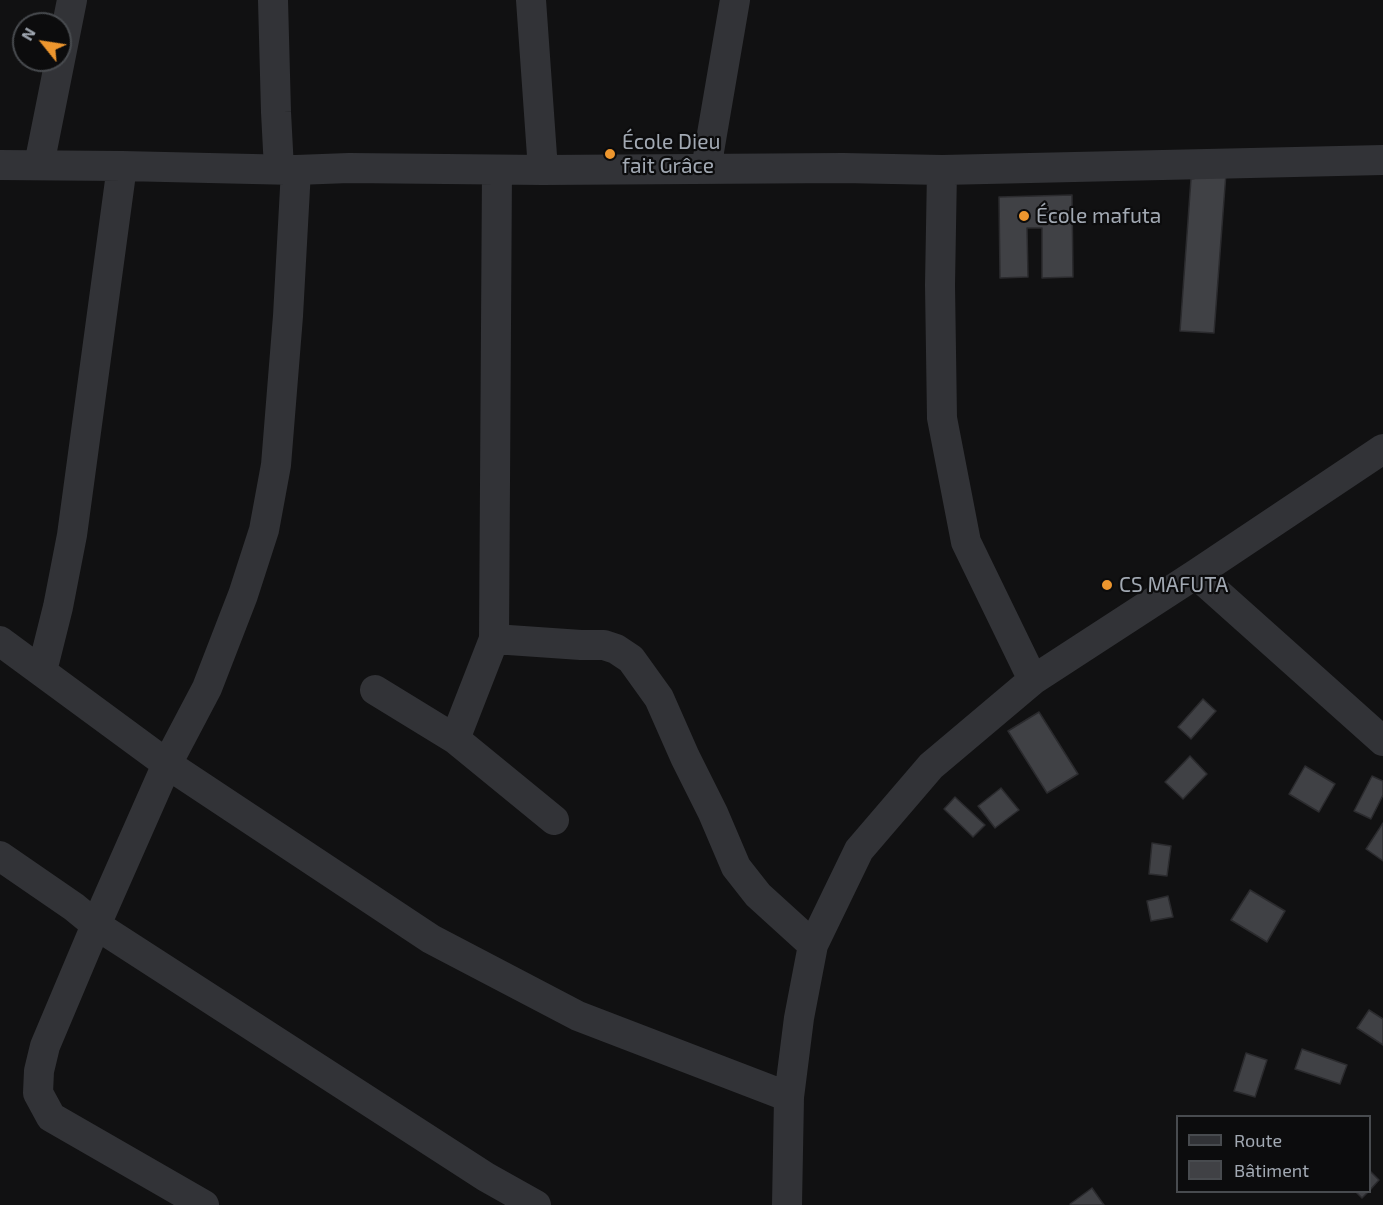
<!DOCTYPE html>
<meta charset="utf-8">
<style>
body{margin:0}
#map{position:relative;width:1383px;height:1205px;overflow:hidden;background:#111112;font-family:"Exo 2",sans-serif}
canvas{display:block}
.legend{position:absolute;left:1176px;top:1115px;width:195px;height:78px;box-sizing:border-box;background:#0c0c0d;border:2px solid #484b4f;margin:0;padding:8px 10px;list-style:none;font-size:18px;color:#a2a9b3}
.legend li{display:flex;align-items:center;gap:12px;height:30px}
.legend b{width:30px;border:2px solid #484b4f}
.north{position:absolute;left:12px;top:12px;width:60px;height:60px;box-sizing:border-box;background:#0c0c0d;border:2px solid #484b4f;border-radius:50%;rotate:300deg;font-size:16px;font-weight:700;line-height:24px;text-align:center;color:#a2a9b3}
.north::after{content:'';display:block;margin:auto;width:21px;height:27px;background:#ed962e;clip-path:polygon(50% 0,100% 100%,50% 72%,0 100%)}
</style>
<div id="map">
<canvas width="1383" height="1205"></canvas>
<ul class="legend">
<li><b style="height:8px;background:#323337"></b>Route</li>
<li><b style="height:16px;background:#404145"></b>Bâtiment</li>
</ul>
<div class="north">N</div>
</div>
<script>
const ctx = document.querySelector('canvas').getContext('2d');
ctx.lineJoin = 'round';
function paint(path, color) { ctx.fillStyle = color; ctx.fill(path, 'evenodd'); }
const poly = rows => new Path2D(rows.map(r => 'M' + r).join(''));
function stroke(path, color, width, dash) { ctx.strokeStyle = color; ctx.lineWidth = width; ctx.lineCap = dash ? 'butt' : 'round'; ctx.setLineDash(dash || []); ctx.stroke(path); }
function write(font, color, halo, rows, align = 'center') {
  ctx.font = font + ' "Exo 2",sans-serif'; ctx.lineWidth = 4.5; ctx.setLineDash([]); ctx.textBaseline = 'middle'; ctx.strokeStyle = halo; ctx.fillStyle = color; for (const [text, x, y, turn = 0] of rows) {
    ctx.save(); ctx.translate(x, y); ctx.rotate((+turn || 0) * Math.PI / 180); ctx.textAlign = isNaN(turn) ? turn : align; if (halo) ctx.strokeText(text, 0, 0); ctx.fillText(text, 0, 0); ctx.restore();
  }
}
const building = poly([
 [1226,173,1214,333,1180,331,1191,179,1226,173],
 [1072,195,1073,277,1042,278,1042,228,1027,228,1028,277,1000,278,999,197,1072,195],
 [1203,699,1216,711,1191,739,1178,727,1203,699],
 [1039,712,1078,774,1047,793,1008,731,1039,712],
 [1190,756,1207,774,1183,799,1165,782,1190,756],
 [1305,766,1335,784,1319,812,1289,794,1305,766],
 [1372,776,1383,781,1383,795,1371,819,1354,811,1372,776],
 [1001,788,1019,810,995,828,978,806,1001,788],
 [955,797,985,825,973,837,944,809,955,797],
 [1383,823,1383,861,1366,849,1383,823],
 [1152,843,1171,846,1167,876,1149,874,1152,843],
 [1250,890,1285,911,1267,942,1231,920,1250,890],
 [1168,896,1173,917,1151,921,1147,901,1168,896],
 [1369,1010,1383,1019,1383,1045,1357,1028,1369,1010],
 [1302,1049,1347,1065,1340,1084,1295,1069,1302,1049],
 [1246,1053,1267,1060,1255,1097,1234,1091,1246,1053],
 [1370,1171,1379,1180,1370,1190,1370,1171],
 [1092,1188,1104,1205,1071,1205,1070,1204,1092,1188],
 [1356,1192,1368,1192,1362,1198,1356,1192]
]);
paint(building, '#404145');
stroke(building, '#2b2b2e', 1.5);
stroke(poly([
 [273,0,276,112,279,169],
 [531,0,543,170],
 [0,165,122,166,296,170,349,168,543,170,843,168,942,170,1383,160],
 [39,165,72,0],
 [706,169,735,0],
 [942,170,940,285,942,418,966,542,1033,680],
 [1196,574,1383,741],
 [494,639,581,645,604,645,616,649,631,659,659,698,685,757,713,813,736,867,758,895,813,945],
 [0,641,167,764,431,939,578,1016,789,1097],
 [42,671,58,607,72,535,122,166],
 [375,690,455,739,554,820],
 [455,739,494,639,497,170],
 [0,856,74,907,96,925,486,1177,536,1205],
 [204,1205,51,1117,38,1093,39,1071,45,1046,96,925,167,764,207,688,243,595,264,530,276,465,288,316,296,170],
 [787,1205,789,1097,799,1018,813,945,859,850,931,766,1033,680,1196,574,1383,449]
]), '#323337', 30);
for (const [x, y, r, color] of [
 [610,154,6,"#ed962e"],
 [1024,216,6,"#ed962e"],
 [1107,585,6,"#ed962e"]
]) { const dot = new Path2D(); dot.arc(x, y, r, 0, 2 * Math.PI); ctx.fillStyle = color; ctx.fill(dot); stroke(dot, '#0c0c0d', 2); }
write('21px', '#a2a9b3', '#0c0c0d', [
 ["École Dieu",622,142],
 ["fait Grâce",622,166],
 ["École mafuta",1036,216],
 ["CS MAFUTA",1119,585]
], 'left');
</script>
